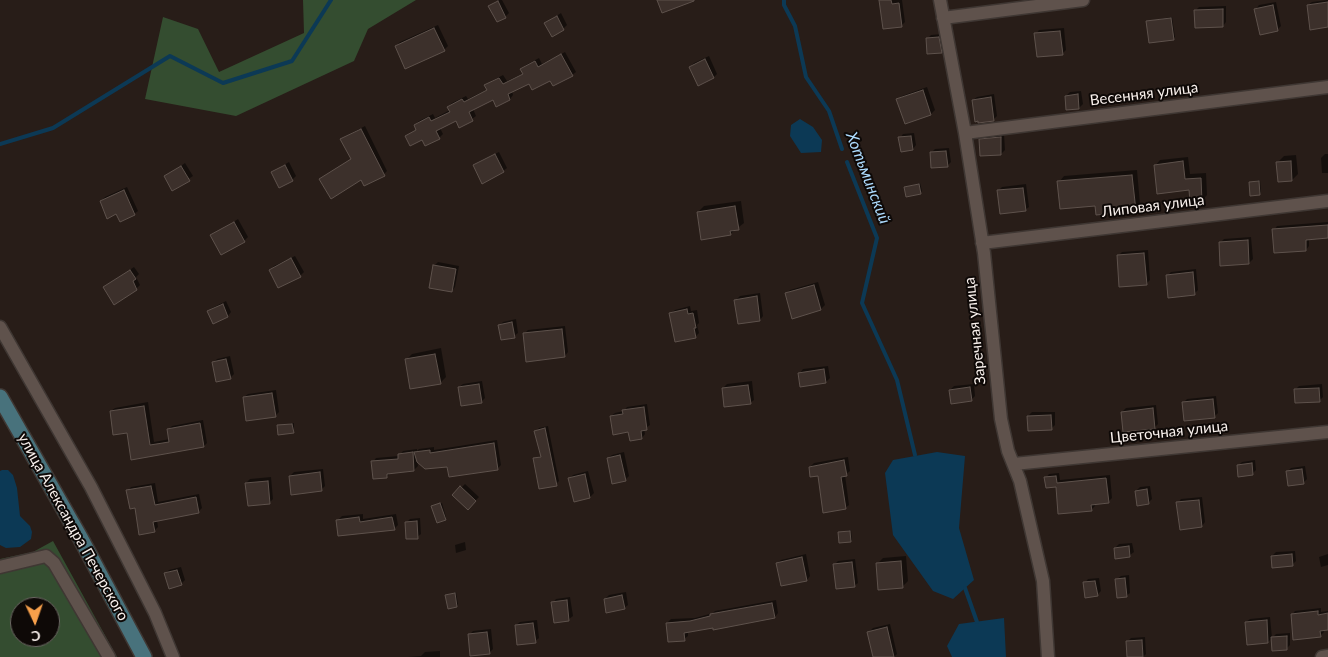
<!DOCTYPE html>
<meta charset="utf-8">
<style>
body{margin:0}
#map{position:relative;width:1328px;height:657px;overflow:hidden;background:#281d18;font-family:Lato,sans-serif}
canvas{display:block}
.north{position:absolute;left:10px;top:597px;width:50px;height:50px;box-sizing:border-box;background:#0e0907;border:1px solid #6c6663;border-radius:50%;rotate:177deg;font-size:14px;font-weight:700;line-height:20px;text-align:center;color:#f9f1ed}
.north::after{content:'';display:block;margin:auto;width:18px;height:22px;background:#f8a04b;clip-path:polygon(50% 0,100% 100%,50% 72%,0 100%)}
</style>
<div id="map">
<canvas width="1328" height="657"></canvas>
<div class="north">С</div>
</div>
<script>
const ctx = document.querySelector('canvas').getContext('2d');
ctx.lineJoin = 'round';
function paint(path, color) { ctx.fillStyle = color; ctx.fill(path, 'evenodd'); }
const poly = rows => new Path2D(rows.map(r => 'M' + r).join(''));
function stroke(path, color, width, dash) { ctx.strokeStyle = color; ctx.lineWidth = width; ctx.lineCap = dash ? 'butt' : 'round'; ctx.setLineDash(dash || []); ctx.stroke(path); }
function write(font, color, halo, rows, align = 'center') {
  ctx.font = font + ' Lato,sans-serif'; ctx.lineWidth = 4; ctx.setLineDash([]); ctx.textBaseline = 'middle'; ctx.strokeStyle = halo; ctx.fillStyle = color; for (const [text, x, y, turn = 0] of rows) {
    ctx.save(); ctx.translate(x, y); ctx.rotate((+turn || 0) * Math.PI / 180); ctx.textAlign = isNaN(turn) ? turn : align; if (halo) ctx.strokeText(text, 0, 0); ctx.fillText(text, 0, 0); ctx.restore();
  }
}
paint(poly([
 [303,0,416,0,368,29,354,61,236,116,145,99,163,17,198,29,219,72,304,33],
 [53,541,117,657,0,657,0,559,33,552],
 [20,607,50,607,50,637,20,637]
]), '#344d30');
paint(poly([
 [800,119,813,127,822,140,821,152,801,153,790,136,791,125],
 [937,452,965,456,959,528,974,580,953,599,933,591,893,535,885,473,893,460],
 [2,470,8,470,13,475,17,488,20,516,30,526,32,532,31,539,20,547,6,548,0,545,0,471],
 [1004,618,1006,657,952,657,947,646,959,624]
]), '#0c3955');
paint(poly([
 [499,0,502,0,509,13,505,17,490,6],
 [881,0,902,0,905,22,901,26],
 [1328,0,1328,26,1308,5,1312,2],
 [1276,2,1281,26,1277,30,1256,9,1259,5],
 [1226,6,1226,22,1223,26,1196,10,1199,7],
 [561,13,567,25,563,29,546,23],
 [1172,17,1175,37,1173,39,1147,21],
 [438,25,448,46,444,50,396,46,400,42],
 [1064,28,1066,50,1062,54,1036,34,1039,30],
 [942,34,945,48,941,52,927,39,931,35],
 [565,52,576,72,572,75,529,82,512,91,513,95,510,99,497,105,494,99,473,109,476,116,472,119,456,120,440,128,443,134,439,138,406,136,417,129,415,125,419,121,433,114,435,118,450,110,448,107,452,103,466,96,468,99,488,89,486,86,490,82,503,75,507,81,524,73,522,69,526,65,539,58,542,64],
 [709,56,717,74,714,77,690,67,694,63],
 [927,87,935,110,931,114,906,122,898,99,902,96],
 [1081,91,1083,104,1079,108,1066,96,1070,92],
 [994,94,997,116,993,120,973,100,977,97],
 [365,126,387,171,384,174,362,179,321,179,352,159,342,139,346,136],
 [914,133,916,145,913,149,900,138,903,134],
 [1004,134,1005,150,1001,154,980,140,984,136],
 [949,148,951,162,947,166,931,153,935,149],
 [499,152,507,168,503,171,474,166,478,162],
 [1325,154,1328,154,1328,173,1322,173,1321,158],
 [1296,155,1298,174,1292,180,1278,162,1284,156],
 [1188,157,1190,174,1206,173,1207,195,1202,201,1191,189,1155,166,1160,160],
 [289,162,296,176,292,180,272,172],
 [185,163,193,176,173,189,165,177],
 [1137,170,1140,204,1135,210,1096,204,1059,182,1064,176],
 [1260,180,1261,192,1259,194,1250,182],
 [920,183,922,191,920,193,905,188],
 [1026,184,1029,207,1025,210,998,191,1002,187],
 [127,187,138,211,134,214,101,201,105,197],
 [741,201,744,223,730,234,698,212,704,206],
 [238,219,248,237,244,241,212,236],
 [1328,222,1328,237,1309,239,1309,246,1306,250,1274,230,1277,226],
 [1251,237,1253,259,1249,263,1220,243,1224,239],
 [1148,250,1150,280,1146,284,1118,256,1122,252],
 [295,256,304,272,300,276,271,270,274,266],
 [438,262,459,266,455,287,452,291,434,266],
 [134,267,139,274,136,277,140,285,136,289,104,287],
 [1196,269,1198,290,1194,294,1167,276,1171,272],
 [818,282,825,305,821,309,793,317,786,294,790,290],
 [760,293,763,316,760,320,736,300,740,296],
 [226,301,231,312,228,316,214,322,209,311,212,308],
 [690,306,691,311,697,310,699,323,697,325,699,333,695,337,671,313,675,310],
 [516,319,518,333,514,336,500,325,503,322],
 [565,326,568,352,565,356,524,334,528,330],
 [441,348,446,377,440,383,406,360,412,354],
 [230,356,234,374,230,378,213,363,217,359],
 [828,366,830,378,826,382,801,385,800,373,803,369],
 [482,381,485,398,481,402,459,387,463,384],
 [752,381,754,400,750,403,723,388,727,384],
 [974,384,975,396,971,400,950,390,954,386],
 [1322,384,1323,397,1319,401,1295,390,1299,386],
 [276,390,279,412,275,416,244,397,248,394],
 [1216,396,1218,413,1214,417,1183,403,1187,399],
 [148,402,154,442,170,439,168,430,172,426,203,420,207,443,204,446,132,459,128,431,111,411,115,408],
 [647,404,650,425,644,429,645,434,642,438,629,431,611,416,615,413,624,411,627,407],
 [1156,405,1158,424,1154,428,1122,412,1126,408],
 [1032,412,1055,412,1055,425,1051,429,1028,416],
 [294,423,294,431,293,432,279,426],
 [548,426,559,481,556,484,535,459,542,455,536,431,539,428],
 [497,440,501,465,497,469,448,465,417,460,418,466,414,470,390,473,387,477,373,462,376,458,399,456,403,451,417,449,417,451,419,449,434,447,434,450],
 [624,452,629,476,625,480,608,458,612,455],
 [848,457,850,471,845,475,849,505,845,508,819,474,810,467,814,463],
 [1255,460,1256,470,1252,474,1238,466,1242,462],
 [1305,466,1307,479,1303,483,1288,471,1291,468],
 [323,469,325,486,321,490,290,476,294,472],
 [588,471,594,493,590,497,575,500,570,478,573,475],
 [1059,473,1060,480,1110,475,1112,498,1108,502,1094,503,1095,506,1091,510,1046,478,1049,474],
 [271,477,273,499,269,503,246,483,250,479],
 [155,483,158,502,199,494,202,508,198,512,157,520,158,527,154,531,136,506,128,491,131,487],
 [465,484,479,497,468,508,454,495],
 [1150,486,1152,499,1148,503,1136,491,1140,487],
 [1202,497,1205,522,1202,526,1178,503,1181,499],
 [442,503,446,517,445,519,436,505],
 [363,514,363,519,396,514,398,525,394,529,338,520,342,516],
 [420,518,421,534,417,537,406,523,410,519],
 [851,530,852,540,850,541,840,532],
 [465,542,466,550,456,553,455,545],
 [1132,543,1134,552,1130,555,1115,548,1119,544],
 [1295,551,1296,561,1292,565,1272,556,1276,552],
 [806,554,810,576,807,580,777,563,781,560],
 [1328,554,1328,565,1321,567,1319,557],
 [906,556,908,581,902,587,877,564,883,558],
 [855,559,858,583,854,586,834,565,838,561],
 [181,567,185,580,181,584,165,574,169,570],
 [1129,575,1130,593,1126,596,1117,579,1121,576],
 [1099,578,1101,591,1097,595,1085,583,1088,579],
 [456,592,458,604,457,606,447,595],
 [626,592,628,605,624,608,605,599,609,595],
 [570,597,573,616,569,619,553,603,556,599],
 [776,600,778,613,775,617,688,631,688,636,684,639,667,623,671,619,695,618,713,613,715,611],
 [1321,608,1321,612,1328,611,1328,628,1323,629,1324,632,1320,636,1292,615,1295,611],
 [1270,617,1272,638,1268,642,1246,622,1250,619],
 [537,620,539,638,535,641,516,625,520,622],
 [890,624,897,654,894,657,875,657,869,632,873,628],
 [491,629,493,649,489,653,470,634,473,631],
 [1290,633,1290,645,1286,649,1273,637,1276,634],
 [1145,637,1146,654,1143,657,1128,657,1127,642,1131,638],
 [440,651,440,657,408,657,421,656,425,652]
]), '#0007');
stroke(poly([
 [784,0,784,5,795,26,806,77,829,111,842,149],
 [0,144,53,128,170,56,223,83,292,61,331,0],
 [847,162,877,238,862,303,897,380,915,455],
 [965,588,977,622]
]), '#0c3955', 4);
const building = poly([
 [657,0,694,0,694,1,662,13,657,0],
 [879,0,891,0,892,4,899,3,902,27,883,29,879,0],
 [498,1,506,18,497,22,488,6,498,1],
 [1328,2,1328,27,1310,30,1307,5,1328,2],
 [1273,5,1278,31,1260,35,1254,9,1273,5],
 [1223,9,1223,27,1195,28,1194,10,1223,9],
 [557,16,564,30,552,37,544,23,557,16],
 [1171,18,1174,40,1149,43,1146,21,1171,18],
 [434,28,445,51,405,69,395,46,434,28],
 [1060,31,1063,55,1037,57,1034,33,1060,31],
 [939,37,942,53,927,54,926,38,939,37],
 [561,54,573,76,553,86,550,81,532,90,529,84,508,94,510,100,496,107,493,100,469,112,473,121,459,128,456,121,436,131,440,139,425,146,422,140,410,146,405,136,416,130,414,125,429,117,431,121,450,112,447,107,462,99,464,102,487,90,484,85,499,78,503,84,523,74,520,69,535,61,538,67,561,54],
 [705,59,714,78,698,86,689,67,705,59],
 [923,90,931,115,905,124,896,99,923,90],
 [1078,94,1079,109,1066,110,1065,96,1078,94],
 [991,97,994,121,978,123,978,121,975,122,972,100,991,97],
 [361,129,385,176,364,186,361,180,331,199,319,179,351,159,340,139,361,129],
 [911,136,913,150,901,152,898,137,911,136],
 [1001,137,1001,155,980,156,979,139,1001,137],
 [946,151,948,167,931,168,930,152,946,151],
 [495,154,504,172,482,184,473,165,495,154],
 [1183,161,1185,179,1201,178,1202,202,1190,202,1189,190,1157,194,1154,165,1183,161],
 [1291,161,1292,181,1278,182,1276,162,1291,161],
 [285,165,293,181,279,188,271,172,285,165],
 [181,166,190,181,172,191,164,176,181,166],
 [1132,175,1136,211,1096,215,1095,206,1060,209,1057,181,1132,175],
 [1259,181,1260,195,1250,196,1249,182,1259,181],
 [919,184,921,194,906,197,904,187,919,184],
 [1023,188,1026,211,1000,214,997,190,1023,188],
 [124,190,135,215,120,222,116,214,107,219,100,201,124,190],
 [735,206,739,230,730,231,731,235,701,240,697,212,735,206],
 [234,222,245,242,221,255,210,235,234,222],
 [1328,225,1328,238,1306,240,1306,251,1274,253,1272,229,1328,225],
 [1248,240,1249,264,1220,266,1219,242,1248,240],
 [1144,253,1147,285,1119,287,1117,255,1144,253],
 [291,258,301,277,278,288,269,270,291,258],
 [433,265,456,269,452,292,429,288,433,265],
 [130,270,136,279,133,281,137,290,114,305,103,287,130,270],
 [1193,272,1195,295,1168,298,1166,275,1193,272],
 [814,285,821,310,792,319,785,293,814,285],
 [757,296,760,321,738,324,734,300,757,296],
 [223,304,228,317,213,324,207,311,223,304],
 [687,309,688,314,693,313,696,328,694,328,696,338,675,342,669,313,687,309],
 [512,322,515,338,501,340,498,325,512,322],
 [562,329,565,357,526,362,523,333,562,329],
 [435,354,441,384,410,389,405,359,435,354],
 [226,359,231,379,216,382,212,362,226,359],
 [824,369,826,383,800,387,798,373,824,369],
 [479,384,482,403,461,406,458,387,479,384],
 [748,385,751,404,724,407,722,388,748,385],
 [970,387,972,401,951,404,949,390,970,387],
 [1319,388,1320,402,1295,403,1294,389,1319,388],
 [272,393,276,417,246,421,243,397,272,393],
 [1213,399,1215,418,1184,421,1182,402,1213,399],
 [144,406,150,445,169,442,167,429,200,423,204,447,131,460,127,433,113,435,110,411,144,406],
 [644,407,647,430,641,431,642,439,630,441,628,432,613,435,610,416,623,414,622,410,644,407],
 [1153,408,1155,429,1123,432,1121,412,1153,408],
 [1051,415,1052,430,1028,431,1027,416,1051,415],
 [292,424,294,433,278,435,277,425,292,424],
 [545,428,557,486,539,489,533,458,541,457,534,431,545,428],
 [494,443,498,470,449,477,447,467,425,469,417,462,414,452,430,450,430,453,494,443],
 [413,452,414,471,387,474,387,478,373,479,371,461,398,459,398,454,413,452],
 [620,455,626,481,612,484,607,458,620,455],
 [844,460,847,476,841,477,846,509,823,513,818,476,810,477,809,467,844,460],
 [1252,463,1253,475,1238,477,1237,465,1252,463],
 [1302,469,1304,484,1288,486,1286,471,1302,469],
 [320,472,322,491,291,495,289,476,320,472],
 [585,474,590,498,574,502,568,478,585,474],
 [1056,476,1057,483,1106,478,1109,503,1091,505,1092,511,1058,514,1056,487,1046,488,1044,477,1056,476],
 [268,481,270,504,248,506,245,483,268,481],
 [151,486,155,505,196,497,199,513,153,522,155,532,139,535,135,508,130,509,126,490,151,486],
 [460,486,476,501,468,510,452,495,460,486],
 [1147,489,1149,504,1137,506,1135,491,1147,489],
 [1199,500,1202,527,1180,530,1176,502,1199,500],
 [440,503,446,520,437,523,431,506,440,503],
 [359,517,360,522,392,517,395,530,338,536,336,520,359,517],
 [417,521,418,539,406,539,405,522,417,521],
 [850,531,851,542,839,543,838,532,850,531],
 [1129,546,1130,557,1115,559,1114,548,1129,546],
 [1292,554,1293,566,1272,568,1271,556,1292,554],
 [802,557,807,581,781,586,776,563,802,557],
 [901,561,903,588,878,590,876,563,901,561],
 [852,562,855,587,836,589,833,564,852,562],
 [177,570,182,585,169,589,164,573,177,570],
 [1125,578,1127,597,1117,598,1115,579,1125,578],
 [1095,581,1098,596,1085,598,1083,582,1095,581],
 [455,593,457,607,448,609,445,595,455,593],
 [622,595,625,609,606,613,604,599,622,595],
 [567,600,569,621,554,623,551,602,567,600],
 [772,603,775,618,713,630,713,628,684,633,685,641,668,642,666,623,690,621,710,616,710,614,772,603],
 [1318,611,1318,615,1328,613,1328,630,1320,631,1321,637,1293,640,1291,614,1318,611],
 [1267,620,1268,643,1247,645,1245,622,1267,620],
 [533,623,536,643,517,645,515,625,533,623],
 [887,627,894,657,873,657,867,632,887,627],
 [487,632,490,654,470,656,468,634,487,632],
 [1287,636,1287,650,1272,651,1271,637,1287,636],
 [1142,640,1143,657,1127,657,1126,641,1142,640]
]);
paint(building, '#3c302b');
stroke(building, '#5e524c', 1);
const street = poly([
 [940,0,965,133,984,253,1001,419,1008,451,1020,481,1043,581,1048,657],
 [943,18,1083,0],
 [965,133,1328,87],
 [982,243,1328,201],
 [0,327,91,487,155,613,173,657],
 [1014,464,1328,432],
 [0,567,46,556,54,563,109,657],
 [1322,657,1328,656]
]);
const secondary = poly([
 [0,397,81,539,144,657]
]);
stroke(street, '#3f3733', 15);
stroke(secondary, '#3f3733', 18);
stroke(street, '#5f524c', 12);
stroke(secondary, '#48727c', 15);
write('15px', '#f9f1ed', '#0e0907', [
 ["Весенняя улица",1144,94,-7],
 ["Липовая улица",1153,206,-7],
 ["Заречная улица",975,331,-96],
 ["Цветочная улица",1169,432,-6],
 ["улица Александра Печерского",73,527,61]
]);
write('italic 16px', '#addbfe', '#0e0907', [
 ["Хотьминский",868,178,69]
]);
</script>
